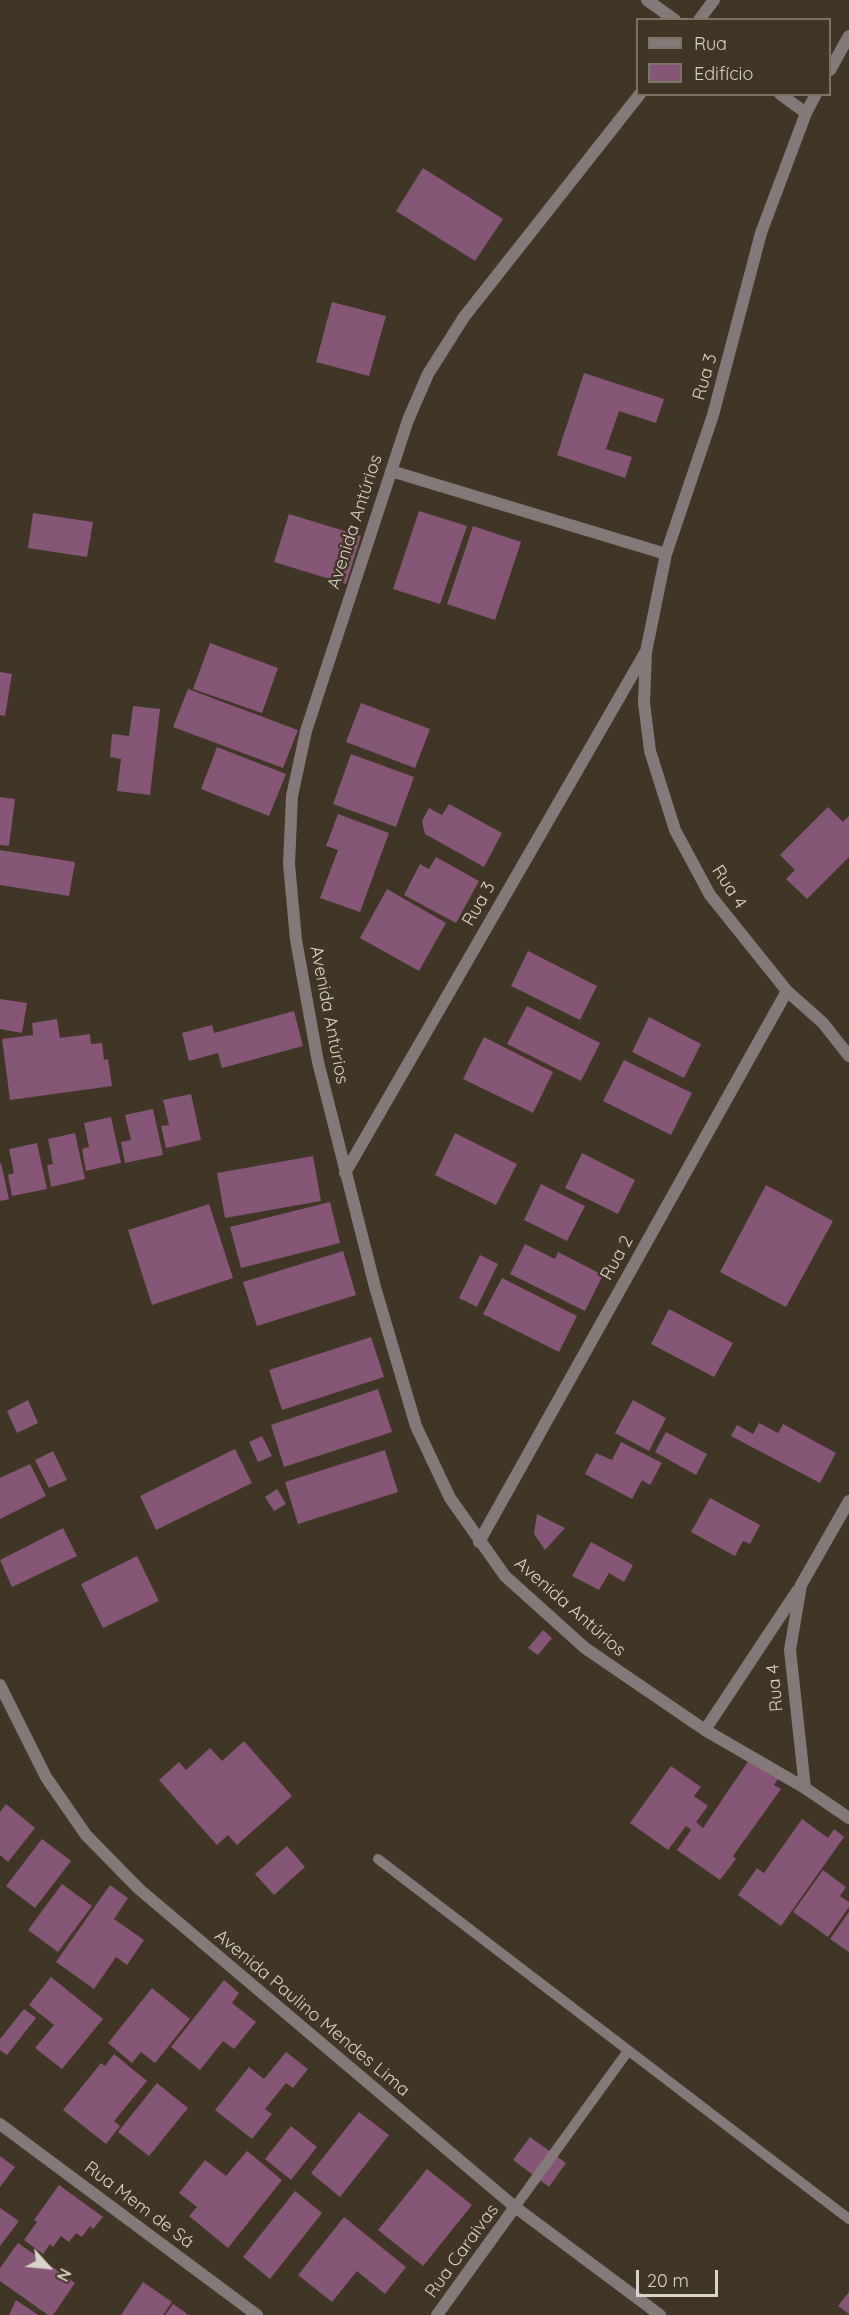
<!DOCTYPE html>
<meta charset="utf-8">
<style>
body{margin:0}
#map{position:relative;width:849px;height:2315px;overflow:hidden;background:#403625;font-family:Quicksand,sans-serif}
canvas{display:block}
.legend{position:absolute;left:636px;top:18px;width:195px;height:78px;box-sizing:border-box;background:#403625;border:2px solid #7d7466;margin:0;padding:8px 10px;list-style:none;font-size:18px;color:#d9d2c8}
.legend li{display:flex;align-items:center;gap:12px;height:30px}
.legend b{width:30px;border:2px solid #7d7466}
.north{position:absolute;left:18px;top:2237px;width:60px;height:60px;-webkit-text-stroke:4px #403625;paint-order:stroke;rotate:117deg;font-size:16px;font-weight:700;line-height:24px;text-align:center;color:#d9d2c8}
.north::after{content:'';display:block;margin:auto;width:21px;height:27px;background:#d9d2c8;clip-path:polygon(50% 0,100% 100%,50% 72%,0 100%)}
.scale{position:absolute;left:636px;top:2270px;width:82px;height:27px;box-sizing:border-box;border:3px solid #d9d2c8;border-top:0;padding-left:8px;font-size:18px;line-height:21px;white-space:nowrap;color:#d9d2c8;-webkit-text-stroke:4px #403625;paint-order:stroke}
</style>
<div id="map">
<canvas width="849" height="2315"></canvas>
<ul class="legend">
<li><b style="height:8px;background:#847979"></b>Rua</li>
<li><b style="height:16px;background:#855675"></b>Edifício</li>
</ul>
<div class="north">N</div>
<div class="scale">20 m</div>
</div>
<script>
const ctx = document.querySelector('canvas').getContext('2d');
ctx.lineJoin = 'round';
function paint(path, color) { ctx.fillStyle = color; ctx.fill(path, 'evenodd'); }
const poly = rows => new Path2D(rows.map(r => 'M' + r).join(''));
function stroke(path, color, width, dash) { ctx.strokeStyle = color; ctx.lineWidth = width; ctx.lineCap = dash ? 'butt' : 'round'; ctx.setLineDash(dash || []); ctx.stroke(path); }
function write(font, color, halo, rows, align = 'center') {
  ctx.font = font + ' Quicksand,sans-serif'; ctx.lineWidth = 5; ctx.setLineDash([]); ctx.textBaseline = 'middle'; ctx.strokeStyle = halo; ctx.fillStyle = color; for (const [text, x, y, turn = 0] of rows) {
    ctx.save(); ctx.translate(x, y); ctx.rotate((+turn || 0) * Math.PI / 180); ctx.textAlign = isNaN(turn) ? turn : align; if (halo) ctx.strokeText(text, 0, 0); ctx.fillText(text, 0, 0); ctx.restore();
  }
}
paint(poly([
 [423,168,503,219,475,261,396,211],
 [332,302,386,316,369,376,316,362],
 [584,373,664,399,656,423,619,411,606,449,632,457,625,478,557,455],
 [419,511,467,526,440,604,393,589],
 [33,513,93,522,87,557,28,548],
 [289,514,361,536,346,584,274,562],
 [473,526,521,542,495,620,447,604],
 [210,643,278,668,262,713,193,689],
 [0,672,12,674,5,716,0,715],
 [188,689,298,730,283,768,173,727],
 [361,703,430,729,415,768,346,742],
 [133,706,160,709,150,795,117,791,121,759,110,757,112,734,129,736],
 [217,747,286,774,269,816,201,789],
 [351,754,414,777,396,827,333,804],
 [0,797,15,799,9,846,0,845],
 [449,804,502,833,484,867,425,834,422,821,429,808,442,815],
 [828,807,843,822,849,816,849,857,807,899,786,879,795,870,780,855],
 [338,814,389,833,360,912,320,898,338,850,326,846],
 [0,850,75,862,69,896,0,885],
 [436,857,479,881,456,923,404,895,420,864,429,869],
 [387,889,446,923,419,971,360,938],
 [528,951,597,986,580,1020,511,986],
 [0,999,27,1003,22,1033,0,1029],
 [527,1006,600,1043,581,1081,507,1044],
 [294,1011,303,1046,222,1068,218,1053,189,1061,182,1033,212,1025,214,1033],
 [649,1017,701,1044,684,1078,632,1052],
 [57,1019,60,1038,90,1034,91,1044,102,1043,104,1060,108,1059,112,1086,10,1100,2,1039,33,1035,32,1023],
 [484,1037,553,1072,533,1113,463,1079],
 [624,1060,692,1093,671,1135,603,1101],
 [191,1094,201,1140,166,1148,161,1126,169,1125,163,1100],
 [153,1109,163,1155,125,1163,121,1142,131,1140,125,1115],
 [111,1117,121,1163,86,1171,82,1149,89,1147,84,1123],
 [75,1133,85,1179,51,1187,47,1165,53,1164,48,1139],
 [455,1133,517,1164,496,1205,435,1175],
 [37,1143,47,1189,12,1196,8,1175,14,1173,9,1149],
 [582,1153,635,1180,618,1214,565,1188],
 [313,1156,321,1201,225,1218,217,1173],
 [1,1163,9,1199,0,1201,0,1164],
 [541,1184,585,1206,567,1241,524,1220],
 [766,1185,833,1221,786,1307,720,1272],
 [330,1202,340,1243,241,1268,230,1227],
 [209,1204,233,1278,152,1305,128,1230],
 [525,1244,555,1259,558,1252,603,1275,585,1311,510,1274],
 [343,1251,356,1295,257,1326,243,1282],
 [480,1255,498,1264,477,1307,459,1298],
 [502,1278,577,1316,559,1352,483,1314],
 [669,1309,733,1343,714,1377,651,1344],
 [371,1337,384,1377,282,1410,269,1370],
 [378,1389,392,1432,284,1467,271,1425],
 [28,1400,38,1423,17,1433,7,1411],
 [633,1400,666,1418,649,1451,615,1433],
 [759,1423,778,1433,783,1424,836,1453,820,1483,731,1436,737,1425,753,1434],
 [666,1432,707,1454,696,1475,655,1452],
 [262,1436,272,1456,258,1462,249,1442],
 [621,1442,662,1463,650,1485,642,1480,632,1499,585,1474,596,1453,612,1460],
 [235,1449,252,1483,156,1530,140,1496],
 [385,1450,398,1492,298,1524,285,1482],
 [53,1451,67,1480,49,1488,35,1460],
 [30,1464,46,1496,0,1519,0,1478],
 [277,1489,286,1504,274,1511,265,1497],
 [710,1498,760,1525,750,1544,743,1541,735,1556,691,1532],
 [537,1514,565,1528,545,1550,534,1534],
 [63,1528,77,1556,12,1587,0,1560],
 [591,1542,633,1565,624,1582,609,1573,599,1590,572,1576],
 [137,1556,159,1601,103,1628,81,1584],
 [543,1630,552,1638,538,1655,528,1648],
 [244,1741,292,1796,237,1845,228,1835,217,1845,159,1780,179,1762,186,1770,210,1748,222,1761],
 [751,1757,779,1777,774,1785,781,1789,733,1856,736,1859,720,1880,677,1850,691,1830,686,1826,668,1850,630,1823,671,1766,701,1787,694,1796,708,1806,696,1822,703,1828],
 [6,1804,35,1828,8,1862,0,1855,0,1812],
 [802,1819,828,1838,834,1829,844,1837,781,1926,738,1895,757,1868,764,1873],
 [42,1839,71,1861,35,1908,6,1886],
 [287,1846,305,1867,274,1895,255,1874],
 [823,1870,846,1887,840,1896,849,1902,849,1907,828,1937,793,1912],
 [62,1884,92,1906,58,1952,28,1930],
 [110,1885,128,1898,114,1919,144,1940,127,1965,116,1957,94,1989,56,1962],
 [849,1912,849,1952,830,1939],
 [51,1977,103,2019,62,2069,35,2048,54,2025,29,2005],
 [224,1980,239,1993,232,2003,256,2022,234,2049,223,2041,200,2070,171,2047],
 [152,1988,190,2019,155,2063,141,2052,132,2063,108,2043],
 [24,2009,36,2018,7,2055,0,2050,0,2039],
 [286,2052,308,2069,293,2088,286,2083,265,2109,272,2114,252,2139,215,2110,249,2067,264,2079],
 [114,2054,147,2081,114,2121,120,2126,106,2144,63,2110,101,2063,105,2066],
 [157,2083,188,2108,149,2156,118,2132],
 [359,2112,389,2135,340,2197,311,2173],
 [291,2126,317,2147,291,2180,265,2159],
 [530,2137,566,2163,549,2187,513,2160],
 [247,2151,282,2180,228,2248,189,2216,197,2207,179,2193,205,2160,226,2176],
 [0,2156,15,2167,0,2187],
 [427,2169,472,2205,423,2266,378,2230],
 [59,2185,103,2217,93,2229,90,2226,82,2237,76,2233,69,2242,61,2236,53,2247,50,2244,43,2254,24,2240,37,2222,34,2220],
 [295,2191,322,2213,270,2279,243,2257],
 [0,2208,19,2221,0,2246],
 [344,2217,406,2267,385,2294,357,2271,332,2302,298,2275],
 [18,2243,75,2283,53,2315,48,2315,0,2281,0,2268],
 [143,2282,172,2302,163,2315,121,2315],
 [849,2292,849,2314,838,2306],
 [16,2300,38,2315,9,2315],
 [173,2304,189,2315,165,2315]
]), '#855675');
stroke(poly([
 [378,1859,849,2219],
 [515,2207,628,2051]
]), '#847979', 10);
stroke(poly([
 [647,0,675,20],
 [699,20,714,0],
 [830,70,849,36],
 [640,94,464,317,428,374,408,420,306,731,292,796,289,864,296,940,318,1062,375,1287,416,1426,450,1498,505,1576,585,1648,705,1730,805,1788,849,1818],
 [780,94,806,113],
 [816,94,806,113,761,233,713,415,666,554,646,652,644,703,650,751,675,830,710,895,787,991,823,1023,849,1056],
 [391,471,666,554],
 [345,1173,645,653],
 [479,1542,787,991],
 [0,1685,46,1777,86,1835,139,1889,515,2207,660,2315],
 [705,1730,797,1591],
 [805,1788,790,1650,801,1585,849,1501],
 [0,2124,257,2315],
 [437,2315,515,2207]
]), '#847979', 12);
write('18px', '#d9d2c8', '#403625', [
 ["Rua 3",705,377,-74],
 ["Avenida Antúrios",355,522,-72],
 ["Rua 4",729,887,57],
 ["Rua 3",479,904,-60],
 ["Avenida Antúrios",329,1015,79],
 ["Rua 2",617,1258,-61],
 ["Avenida Antúrios",570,1607,41],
 ["Rua 4",775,1688,-95],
 ["Avenida Paulino Mendes Lima",312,2013,40],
 ["Rua Mem de Sá",139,2205,37],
 ["Rua Caraivas",462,2251,-54]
]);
</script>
